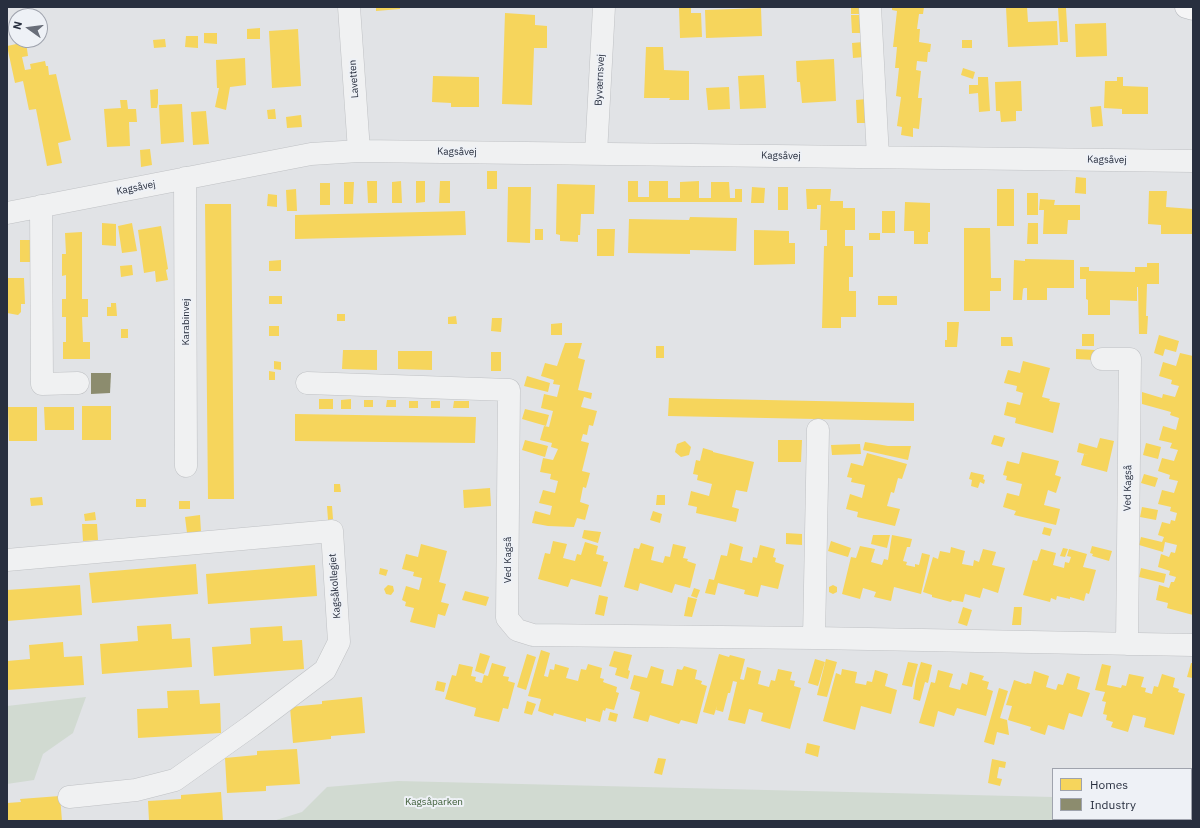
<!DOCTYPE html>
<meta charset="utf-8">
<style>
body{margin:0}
#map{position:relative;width:1200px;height:828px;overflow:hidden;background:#e1e3e6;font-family:"IBM Plex Sans",sans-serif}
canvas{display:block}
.frame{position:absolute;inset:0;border:8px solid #282f3f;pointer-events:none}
.legend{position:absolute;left:1052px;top:768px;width:140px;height:52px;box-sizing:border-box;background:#eef1f6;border:1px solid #9fa3ad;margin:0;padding:5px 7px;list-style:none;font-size:12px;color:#282f3f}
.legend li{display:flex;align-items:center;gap:8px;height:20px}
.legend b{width:20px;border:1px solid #9fa3ad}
.north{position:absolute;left:8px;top:8px;width:40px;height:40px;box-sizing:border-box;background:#eef1f6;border:1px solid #9fa3ad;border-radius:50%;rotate:284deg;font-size:11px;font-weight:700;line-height:16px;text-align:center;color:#282f3f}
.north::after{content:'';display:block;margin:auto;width:14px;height:18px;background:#696e79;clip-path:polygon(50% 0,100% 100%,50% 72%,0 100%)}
</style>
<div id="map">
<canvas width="1200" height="828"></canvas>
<div class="frame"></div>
<ul class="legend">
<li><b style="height:11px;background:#f6d55c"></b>Homes</li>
<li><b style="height:11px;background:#8c8c6e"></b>Industry</li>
</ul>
<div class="north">N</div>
</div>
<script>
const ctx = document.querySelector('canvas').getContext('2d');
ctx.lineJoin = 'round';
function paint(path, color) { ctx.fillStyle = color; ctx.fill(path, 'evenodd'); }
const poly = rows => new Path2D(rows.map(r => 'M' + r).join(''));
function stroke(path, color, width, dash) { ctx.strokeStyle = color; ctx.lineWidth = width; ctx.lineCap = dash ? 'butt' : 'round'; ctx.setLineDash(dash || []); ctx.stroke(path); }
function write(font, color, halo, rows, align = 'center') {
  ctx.font = font + ' "IBM Plex Sans",sans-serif'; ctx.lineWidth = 4; ctx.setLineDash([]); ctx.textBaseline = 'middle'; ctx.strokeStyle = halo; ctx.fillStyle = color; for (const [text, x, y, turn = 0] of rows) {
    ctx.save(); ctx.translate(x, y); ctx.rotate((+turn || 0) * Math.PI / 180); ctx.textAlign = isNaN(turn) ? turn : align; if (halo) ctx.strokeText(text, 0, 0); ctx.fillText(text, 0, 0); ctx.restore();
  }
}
paint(poly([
 [86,697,73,733,43,754,34,780,7,784,7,706],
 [398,781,1053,797,1053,819,1191,819,1191,800,1193,800,1193,821,273,821,302,812,327,787]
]), '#d1dad1');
paint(poly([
 [376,7,400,7,400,9,376,11],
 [679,7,691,7,691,13,701,13,702,37,680,38],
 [851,7,860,7,861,14,851,14],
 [892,7,924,7,923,14,919,14,917,29,920,29,919,42,931,44,930,52,928,52,927,62,917,61,916,70,921,71,918,98,922,98,919,129,913,128,913,137,901,135,902,127,897,126,901,97,896,96,899,68,895,68,897,47,893,47,897,11,892,10],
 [1006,7,1027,7,1028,22,1057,21,1058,45,1008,47],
 [1058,7,1065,7,1066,8,1068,42,1060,42],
 [761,8,762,36,706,38,705,10],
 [505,13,535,15,535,25,547,26,547,48,534,48,532,105,502,104],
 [851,15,862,15,862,33,852,33],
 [1106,23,1107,56,1076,57,1075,24],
 [260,28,260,39,247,39,247,29],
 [298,29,301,86,272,88,269,31],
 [204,33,217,33,217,44,204,43],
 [186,36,198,36,198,48,185,47],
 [165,39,166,47,154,48,153,40],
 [962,40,972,40,972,48,962,48],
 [26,42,28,56,22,57,25,70,31,69,30,64,45,61,46,66,48,66,49,75,56,74,71,140,58,143,62,163,47,166,36,109,29,110,23,81,15,83,7,46],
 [863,42,864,57,853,58,852,43],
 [646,47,663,47,664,70,689,71,689,100,669,100,670,98,644,98],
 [245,58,246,85,230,87,226,110,215,107,219,88,217,88,216,60],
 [834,59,836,101,802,103,800,82,797,82,796,61],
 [963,68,975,72,973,79,961,75],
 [764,75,766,108,740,109,738,76],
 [433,76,479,77,479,107,451,107,451,103,432,102],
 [978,77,988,77,990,111,979,112,978,93,969,94,969,85,978,85],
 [1117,77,1123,77,1123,86,1148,87,1148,114,1122,114,1122,109,1104,108,1105,81,1117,81],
 [1021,81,1022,111,1016,111,1016,121,1001,122,1000,111,996,111,995,82],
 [729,87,730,109,708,110,706,88],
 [158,89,158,103,157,108,151,108,150,90],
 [866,99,867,123,857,123,856,100],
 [120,100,127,100,128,109,136,109,137,122,129,122,130,146,107,147,104,109,121,108],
 [182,104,184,142,161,144,159,105],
 [1101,106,1103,126,1092,127,1090,107],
 [275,109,276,119,268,119,267,110],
 [206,111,209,144,193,145,191,112],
 [301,115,302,127,287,128,286,117],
 [150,149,152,165,141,167,140,150],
 [487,171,497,171,497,189,487,189],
 [1076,177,1086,178,1086,194,1075,193],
 [367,181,377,181,377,203,368,203],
 [401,181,402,203,392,203,392,182],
 [416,181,425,181,425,202,416,203],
 [440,181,450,181,450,203,439,203],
 [628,181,638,181,638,197,649,197,649,181,668,181,668,198,680,198,680,182,699,181,699,198,711,198,711,182,729,182,730,198,735,198,735,189,742,189,742,202,628,202],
 [344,182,354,182,353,204,344,204],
 [320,183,330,183,330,205,320,205],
 [557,184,595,185,594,214,581,214,580,235,578,235,578,242,560,241,560,235,556,234],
 [508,187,531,187,530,243,507,242],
 [752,187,765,188,764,203,751,203],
 [778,187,788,187,788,210,778,210],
 [296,189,297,211,287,211,286,190],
 [806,189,831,189,830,201,843,201,843,208,855,208,855,230,845,230,845,246,853,246,853,277,849,277,849,291,856,291,856,317,841,317,841,328,822,328,824,246,827,246,827,230,820,230,821,205,817,205,817,209,807,209],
 [997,189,1014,189,1014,226,997,226],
 [1149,191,1167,191,1166,207,1193,209,1193,234,1161,234,1161,225,1148,224],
 [1027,193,1038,193,1038,215,1027,215],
 [268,194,277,195,277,207,267,206],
 [1040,199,1055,200,1054,205,1080,205,1080,220,1068,220,1067,234,1043,234,1044,210,1039,210],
 [905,202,930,203,930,232,928,232,928,244,914,244,914,231,904,231],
 [205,204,231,204,234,499,208,499],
 [465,211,466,235,295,239,295,215],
 [882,211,895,211,895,233,882,233],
 [690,217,737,218,736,251,690,250,690,254,628,253,629,219,689,220],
 [102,223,116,224,116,246,102,245],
 [132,223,137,251,122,253,118,226],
 [1028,223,1038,223,1038,244,1027,244],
 [161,226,168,269,166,270,168,280,156,282,155,271,144,273,138,230],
 [964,228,990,228,991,278,1001,278,1001,291,990,291,990,311,964,311],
 [535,229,543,229,543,240,535,240],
 [597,229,615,229,614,256,597,256],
 [754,230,789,231,789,243,795,243,795,264,754,265],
 [82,232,82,299,88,299,88,317,82,317,83,342,90,342,90,359,63,359,63,342,66,342,66,317,62,317,62,299,66,299,66,275,62,276,62,254,66,254,65,233],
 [869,233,880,233,880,240,869,240],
 [20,240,31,240,31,262,20,262],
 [1025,259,1074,260,1074,288,1047,288,1047,300,1027,300,1027,288,1024,288,1023,289,1022,300,1013,300,1014,260,1025,261],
 [281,260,281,271,269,271,269,261],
 [1147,263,1159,263,1159,284,1147,284,1146,316,1148,316,1147,334,1139,334,1138,287,1137,287,1137,301,1110,300,1110,315,1088,315,1088,300,1086,299,1086,279,1080,279,1080,267,1089,267,1089,271,1135,272,1135,267,1147,267],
 [132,265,133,275,121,277,120,266],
 [7,278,24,278,25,304,21,304,21,312,18,315,7,313],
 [269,296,282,296,282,304,269,304],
 [878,296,897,296,897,305,878,305],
 [111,303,116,303,117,316,107,316,107,307,111,307],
 [337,314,345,314,345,321,337,321],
 [456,316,457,324,448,324,448,317],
 [492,318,502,318,501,332,491,331],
 [947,322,959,322,957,347,945,347,945,340,947,340],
 [562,323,562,335,551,335,551,324],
 [269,326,279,326,279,336,269,336],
 [121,329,128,329,128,338,121,338],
 [1082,334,1094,334,1094,346,1082,346],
 [1159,335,1179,341,1176,352,1165,349,1163,356,1154,353],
 [1001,337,1012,337,1013,346,1001,346],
 [565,343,582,343,578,358,585,360,578,390,592,393,591,399,584,397,581,407,597,411,593,426,589,425,587,435,583,434,581,441,589,443,582,471,590,473,586,488,583,487,580,502,589,505,585,520,577,518,574,527,548,526,532,523,535,511,550,515,552,506,539,503,543,490,555,493,558,481,550,479,551,474,540,472,543,458,553,460,558,449,551,447,552,443,540,440,544,426,549,427,553,411,541,408,544,394,557,397,560,385,553,384,554,380,541,376,545,363,557,366],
 [656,346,664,346,664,358,656,358],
 [1076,349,1095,350,1094,360,1076,359],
 [343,350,377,350,377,370,342,369],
 [398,351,432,351,432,370,398,369],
 [491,352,501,352,501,371,491,371],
 [1180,353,1193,356,1193,615,1167,608,1168,603,1156,600,1159,585,1169,588,1171,582,1174,582,1176,577,1169,575,1170,571,1158,567,1161,554,1169,557,1171,552,1175,553,1177,545,1165,542,1163,552,1139,545,1141,537,1162,542,1164,537,1158,535,1162,522,1170,524,1171,520,1175,521,1177,513,1170,511,1171,507,1158,504,1162,490,1174,493,1178,481,1169,479,1170,475,1158,471,1162,458,1174,461,1178,450,1170,448,1172,443,1159,440,1163,426,1176,430,1179,418,1170,415,1171,412,1142,404,1142,392,1162,398,1163,394,1175,397,1179,386,1171,384,1172,380,1159,376,1163,362,1176,366],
 [274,361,281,362,281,370,274,369],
 [1023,361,1050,368,1042,397,1050,399,1049,401,1060,403,1053,433,1015,423,1016,418,1004,415,1007,402,1020,405,1023,393,1016,391,1017,386,1004,383,1008,370,1020,373],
 [269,371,275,372,275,380,269,380],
 [527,376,550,383,548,392,524,386],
 [669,398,914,403,914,421,668,416],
 [319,399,333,399,333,409,319,409],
 [351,399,351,409,341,409,341,400],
 [364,400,373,400,373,407,364,407],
 [387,400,396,400,396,407,386,407],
 [409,401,418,401,418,408,409,408],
 [431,401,440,401,440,408,431,408],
 [454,401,469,401,469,408,453,408],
 [82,406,111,406,111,440,82,440],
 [8,407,37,407,37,441,9,441],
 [44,407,74,407,74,430,45,430],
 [525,409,549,415,546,426,522,419],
 [295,414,476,417,475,443,295,441],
 [994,435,1005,438,1002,447,991,444],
 [1100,438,1114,441,1107,472,1081,465,1084,454,1089,455,1077,452,1079,443,1097,448],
 [525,440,548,446,545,457,522,450],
 [778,440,802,440,801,462,778,462],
 [685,441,691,447,689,455,681,457,675,452,677,444],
 [865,442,888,446,911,446,908,460,863,450],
 [1146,443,1161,447,1158,459,1143,455],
 [860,444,861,454,832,455,831,445],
 [703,448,713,451,713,452,754,462,747,492,736,490,732,507,739,509,736,522,696,513,697,507,688,505,691,491,709,496,712,484,697,480,698,475,693,474,696,460,700,461],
 [1022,452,1059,461,1055,475,1061,477,1056,493,1048,490,1044,505,1060,509,1056,525,1014,515,1016,511,1003,507,1007,493,1019,496,1022,484,1006,480,1007,476,1003,475,1007,461,1019,464],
 [867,453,907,464,902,479,898,478,894,493,891,492,887,506,900,509,895,526,857,517,858,512,846,509,850,494,862,498,865,485,851,482,852,478,847,477,851,463,863,466],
 [971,472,984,475,983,479,985,480,984,484,980,482,978,488,971,486,972,480,969,479],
 [1144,474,1158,478,1155,487,1141,483],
 [334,484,340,484,341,492,334,492],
 [490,488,491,506,464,508,463,490],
 [657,495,665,495,665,505,656,505],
 [42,497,43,505,31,506,30,498],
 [136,499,146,499,146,507,136,507],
 [179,501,190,501,190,509,179,509],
 [327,506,332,506,333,519,328,520],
 [1142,507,1158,510,1156,520,1140,517],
 [653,511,662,514,660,523,650,520],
 [95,512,96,520,85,521,84,514],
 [200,515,201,532,187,533,185,517],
 [82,524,97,524,98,540,83,541],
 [1044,527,1052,529,1050,536,1042,534],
 [584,530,601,532,598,543,582,538],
 [786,533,802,534,802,545,786,544],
 [873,535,890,535,887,548,871,544],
 [892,535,912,539,910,547,907,547,903,561,907,562,906,565,915,567,915,564,919,565,922,553,930,555,921,594,894,587,891,601,874,597,876,592,863,588,860,599,842,594,851,557,856,558,860,546,875,549,871,562,882,565,884,559,888,560],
 [553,541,567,544,563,558,575,561,577,554,581,555,585,542,598,546,596,554,604,556,603,561,608,562,601,587,571,579,568,587,538,579,545,553,550,554],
 [831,541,851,548,848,557,828,551],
 [641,543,654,547,651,560,663,563,665,556,670,557,673,544,686,547,683,558,688,559,687,561,696,564,690,588,675,584,672,593,640,583,638,591,624,587,634,548,639,549],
 [730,543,743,547,740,560,752,563,753,557,757,558,760,545,775,549,773,557,776,558,775,562,784,565,778,589,761,585,758,597,744,594,745,590,718,583,715,595,705,593,709,579,714,580,721,555,727,556],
 [421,544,447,551,439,582,446,584,441,602,449,604,445,616,438,614,435,628,410,622,414,608,405,606,406,602,402,600,406,586,419,590,422,578,413,576,414,572,402,569,406,554,418,557],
 [1092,546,1112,551,1109,561,1092,556,1093,554,1090,553],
 [951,547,965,551,962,564,973,566,974,560,979,562,983,549,996,552,992,565,1005,568,998,593,983,588,980,598,965,594,963,602,952,600,951,602,932,597,932,595,923,592,933,557,938,559,940,551,950,553],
 [1063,548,1068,549,1065,557,1060,556],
 [1041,549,1056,553,1053,565,1064,568,1065,562,1069,563,1071,557,1067,556,1069,549,1087,554,1083,567,1096,570,1089,594,1086,593,1084,601,1070,597,1070,599,1057,596,1056,600,1051,598,1050,602,1023,595,1033,560,1037,561],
 [196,564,198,594,92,603,89,573],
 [315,565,317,596,208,604,206,574],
 [380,568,388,570,386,576,379,574],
 [1141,568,1166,574,1164,583,1139,577],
 [80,585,82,615,7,621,7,590],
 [388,585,393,586,394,591,391,595,386,594,384,589],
 [833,585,837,587,837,592,833,594,829,592,829,587],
 [694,588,700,590,697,598,691,596],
 [465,591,489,597,486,606,462,600],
 [599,595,608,597,604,616,595,614],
 [688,597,697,599,692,617,684,616],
 [963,607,972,610,967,626,958,623],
 [1014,607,1022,607,1021,625,1012,625],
 [171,624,172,639,190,638,192,667,102,674,100,644,138,641,137,626],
 [282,626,283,641,302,640,304,669,214,676,212,647,251,644,250,628],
 [63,642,64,657,82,656,84,685,7,690,7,661,30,659,29,645],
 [541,650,550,653,544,676,548,677,550,669,554,670,555,664,569,668,566,678,578,681,581,669,586,670,588,664,602,668,600,678,604,679,603,682,617,687,616,692,619,693,614,710,606,708,605,711,603,710,600,722,586,718,586,722,554,713,553,716,538,711,541,699,528,696],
 [614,651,632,655,628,670,630,671,628,679,615,675,617,668,609,666],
 [480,653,490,656,484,674,475,671],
 [527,654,536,657,526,690,517,687],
 [719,654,729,657,730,655,745,659,740,679,744,680,747,667,761,671,758,684,769,687,771,680,775,681,778,669,792,672,790,680,795,681,794,686,801,688,790,729,761,721,763,713,749,709,745,724,728,720,737,682,733,681,730,693,728,693,723,712,716,710,717,706,714,715,703,712],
 [815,659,825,662,818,686,808,683],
 [826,659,837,662,827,697,817,695],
 [908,662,918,664,912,687,902,685],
 [921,662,932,665,928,683,925,682,920,701,913,699,916,679],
 [492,663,506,667,503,676,509,677,508,681,515,683,508,709,503,708,499,722,474,716,476,708,445,699,452,675,456,676,459,664,473,667,471,676,476,677,475,681,482,683,484,675,488,676],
 [1191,663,1193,663,1193,678,1187,677],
 [1102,664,1111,666,1107,685,1121,688,1122,685,1126,686,1129,674,1144,677,1141,687,1146,688,1145,692,1152,694,1154,686,1158,687,1162,674,1175,678,1173,687,1179,689,1178,692,1185,694,1174,735,1144,727,1146,718,1133,715,1128,732,1111,727,1113,722,1106,720,1107,715,1103,714,1106,702,1102,701,1105,692,1095,690],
 [651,666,664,670,661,683,673,686,677,669,682,670,684,666,697,670,695,679,702,681,701,684,707,686,697,724,681,720,679,724,650,715,648,722,633,718,640,692,630,689,634,675,647,678],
 [842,669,857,672,855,683,866,685,867,681,872,682,875,670,888,674,885,686,897,690,891,714,861,706,855,730,823,721,836,673,841,675],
 [938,670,953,674,949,687,960,690,962,683,967,685,970,672,984,676,982,680,989,682,987,689,993,691,986,716,957,708,954,716,938,711,934,727,919,723,931,682,935,683],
 [1034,671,1049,676,1046,687,1056,690,1058,684,1063,685,1067,673,1080,677,1077,689,1090,693,1082,717,1069,713,1064,730,1048,725,1045,735,1030,730,1031,727,1008,720,1012,706,1006,705,1014,680,1026,684,1027,683,1031,684],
 [437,681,446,683,444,692,435,690],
 [999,688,1008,691,1000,718,1007,720,1009,735,997,732,994,745,984,742],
 [199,690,200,704,220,703,221,733,138,738,137,709,168,708,167,691],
 [362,697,365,733,331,736,331,739,293,743,290,707,322,704,322,701],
 [527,701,536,704,532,715,524,713],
 [610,712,618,714,616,722,608,720],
 [807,743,820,746,818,757,805,753],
 [297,749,300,784,266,786,266,791,227,793,225,758,257,755,257,751],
 [658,758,666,759,662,775,654,773],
 [992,759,1006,762,1005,768,999,767,997,778,1002,779,1000,786,988,783],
 [221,792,223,821,149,821,148,801,181,799,181,795],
 [60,796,62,821,7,821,7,803,21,802,20,799]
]), '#f6d55c');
paint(poly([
 [91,373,111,373,110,393,91,394]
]), '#8c8c6e');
const minor = poly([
 [349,7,359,151],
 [870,7,878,157],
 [596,154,604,7],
 [185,178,186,466],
 [41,206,42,384,78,383],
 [7,213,311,154,359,151,1193,161],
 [1102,359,1130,359,1127,644],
 [307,383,509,390,507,618,517,630,533,635,814,638,1193,645],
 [7,560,332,531,339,642,325,670,251,726,175,780,136,790,69,797],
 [814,638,818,430]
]);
const motorway = poly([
 [1186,7,1193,9]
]);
stroke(minor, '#bfc1c4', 23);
stroke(motorway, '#b3b6bb', 23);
stroke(minor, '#f0f1f2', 22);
stroke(motorway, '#f5f5f6', 22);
write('10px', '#282f3f', '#eef1f6', [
 ["Lavetten",354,79,-94],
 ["Byværnsvej",600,80,-87],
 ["Kagsåvej",457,152,1],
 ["Kagsåvej",781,156,1],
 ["Kagsåvej",1107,160,1],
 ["Kagsåvej",136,188,-11],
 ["Karabinvej",186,322,-90],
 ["Ved Kagså",1128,488,-89],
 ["Ved Kagså",508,560,-90],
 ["Kagsåkollegiet",335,586,-94]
]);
write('10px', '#3b5b35', '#eef1f6', [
 ["Kagsåparken",434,802]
]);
</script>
